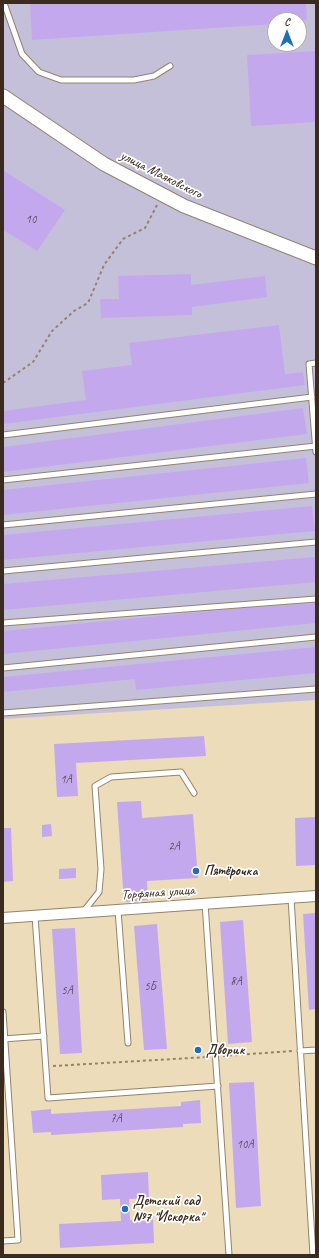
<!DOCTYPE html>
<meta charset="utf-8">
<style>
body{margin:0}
#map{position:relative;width:319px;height:1258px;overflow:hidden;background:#eddcb9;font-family:Caveat,sans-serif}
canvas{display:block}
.frame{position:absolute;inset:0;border:4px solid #3b2a1e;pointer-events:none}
.north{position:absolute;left:267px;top:12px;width:40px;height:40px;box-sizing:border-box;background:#fff;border:1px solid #b1aaa5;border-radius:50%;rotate:0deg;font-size:11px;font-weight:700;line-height:16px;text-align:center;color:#3b2a1e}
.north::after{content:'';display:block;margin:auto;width:14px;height:18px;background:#1f6fb2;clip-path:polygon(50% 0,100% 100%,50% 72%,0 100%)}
</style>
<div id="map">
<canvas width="319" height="1258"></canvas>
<div class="frame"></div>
<div class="north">С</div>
</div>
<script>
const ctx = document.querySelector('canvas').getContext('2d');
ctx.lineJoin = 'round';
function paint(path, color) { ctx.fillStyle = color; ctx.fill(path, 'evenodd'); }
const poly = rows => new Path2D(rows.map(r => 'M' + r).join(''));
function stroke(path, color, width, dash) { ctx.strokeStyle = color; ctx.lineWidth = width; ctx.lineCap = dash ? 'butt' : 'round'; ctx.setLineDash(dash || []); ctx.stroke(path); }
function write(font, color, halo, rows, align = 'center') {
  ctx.font = font + ' Caveat,sans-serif'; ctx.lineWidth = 3.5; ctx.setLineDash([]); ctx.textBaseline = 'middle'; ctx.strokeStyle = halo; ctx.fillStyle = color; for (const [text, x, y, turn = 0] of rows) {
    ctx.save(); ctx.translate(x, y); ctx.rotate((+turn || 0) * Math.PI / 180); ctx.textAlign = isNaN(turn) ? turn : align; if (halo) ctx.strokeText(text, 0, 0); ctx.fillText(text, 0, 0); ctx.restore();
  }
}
paint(poly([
 [3,3,316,3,316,700,3,719],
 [275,20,299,20,299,44,275,44]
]), '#c5c0da');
paint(poly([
 [30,3,306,3,307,20,275,20,275,24,32,40],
 [316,51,316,122,251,126,247,55],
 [3,170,65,210,37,251,3,230],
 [191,274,191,285,265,276,267,297,192,307,192,315,101,318,100,299,119,299,118,276],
 [279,325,285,374,303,372,305,385,3,424,3,411,86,400,82,371,132,365,129,343],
 [303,408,307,434,3,472,3,447],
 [306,458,309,483,3,515,3,490],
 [312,506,315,531,3,560,3,535],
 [315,557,316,582,3,610,3,584],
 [316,603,316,623,3,654,3,631,220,610],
 [316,647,316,673,136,690,135,679,3,692,3,677],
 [204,736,206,756,76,763,78,796,57,797,54,744],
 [141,801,142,818,193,814,198,878,147,881,148,900,124,902,117,802],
 [316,817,316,865,296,866,295,818],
 [51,824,52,836,42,837,42,825],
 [3,828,11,828,13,881,3,882],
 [76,868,76,878,59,879,59,869],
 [316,913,316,1009,309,1010,303,914],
 [243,920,252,1042,228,1044,220,922],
 [157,924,167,1049,144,1050,134,926],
 [75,928,82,1053,60,1054,52,929],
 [254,1082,261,1206,236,1208,229,1083],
 [200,1100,201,1123,183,1124,183,1127,51,1135,51,1132,33,1133,31,1111,51,1109,51,1114,181,1106,181,1102],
 [148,1172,149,1198,129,1199,130,1220,153,1218,154,1243,60,1248,59,1224,121,1221,120,1199,102,1200,101,1175]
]), '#c4a8ee');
const service = poly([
 [4,3,22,54,39,72,61,80,134,80,154,76,170,66],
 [316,363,309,364,316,452],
 [3,435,312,397],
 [3,480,316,446],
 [3,525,316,494],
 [3,571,316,542],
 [3,623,316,599],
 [3,668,316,637],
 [3,713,316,689],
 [291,898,313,1255],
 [205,903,229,1255],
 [118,910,128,1043],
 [83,912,99,892,101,869,95,786,111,777,181,772,194,793],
 [35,916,48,1098,218,1086],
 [3,1012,18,1240,3,1241],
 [3,1039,44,1036],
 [300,1051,316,1050]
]);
const minor = poly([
 [3,918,316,896]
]);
const tertiary = poly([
 [3,96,104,164,163,195,184,206,316,258]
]);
stroke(service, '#94836c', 7);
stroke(minor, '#94836c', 12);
stroke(tertiary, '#94836c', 15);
stroke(poly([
 [3,383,33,362,52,331,74,311,88,303,104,265,123,239,145,228,157,205],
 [223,1056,292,1051],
 [53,1066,208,1057]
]), '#94836c', 2, [3, 3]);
stroke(service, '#fff', 5);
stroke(minor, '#fff', 10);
stroke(tertiary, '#fff', 13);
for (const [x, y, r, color] of [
 [196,871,4,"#1f6fb2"],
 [198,1050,4,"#1f6fb2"],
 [125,1209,4,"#1f6fb2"]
]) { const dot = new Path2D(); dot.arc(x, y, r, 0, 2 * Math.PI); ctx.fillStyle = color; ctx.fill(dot); stroke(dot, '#fff', 1.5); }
write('12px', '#5d4a52', null, [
 ["10",31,220],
 ["1А",66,780],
 ["2А",174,847],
 ["8А",236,982],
 ["5Б",150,987],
 ["5А",67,991],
 ["7А",116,1119],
 ["10А",245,1145]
]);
write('14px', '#3b2a1e', '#fff', [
 ["улица Маяковского",161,175,27],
 ["Торфяная улица",158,893,-4]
]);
write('bold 14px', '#3b2a1e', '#fff', [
 ["Пятёрочка",204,871],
 ["Дворик",206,1050],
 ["Детский cад",133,1201],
 ["№7 \"Искорка\"",133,1217]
], 'left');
</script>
